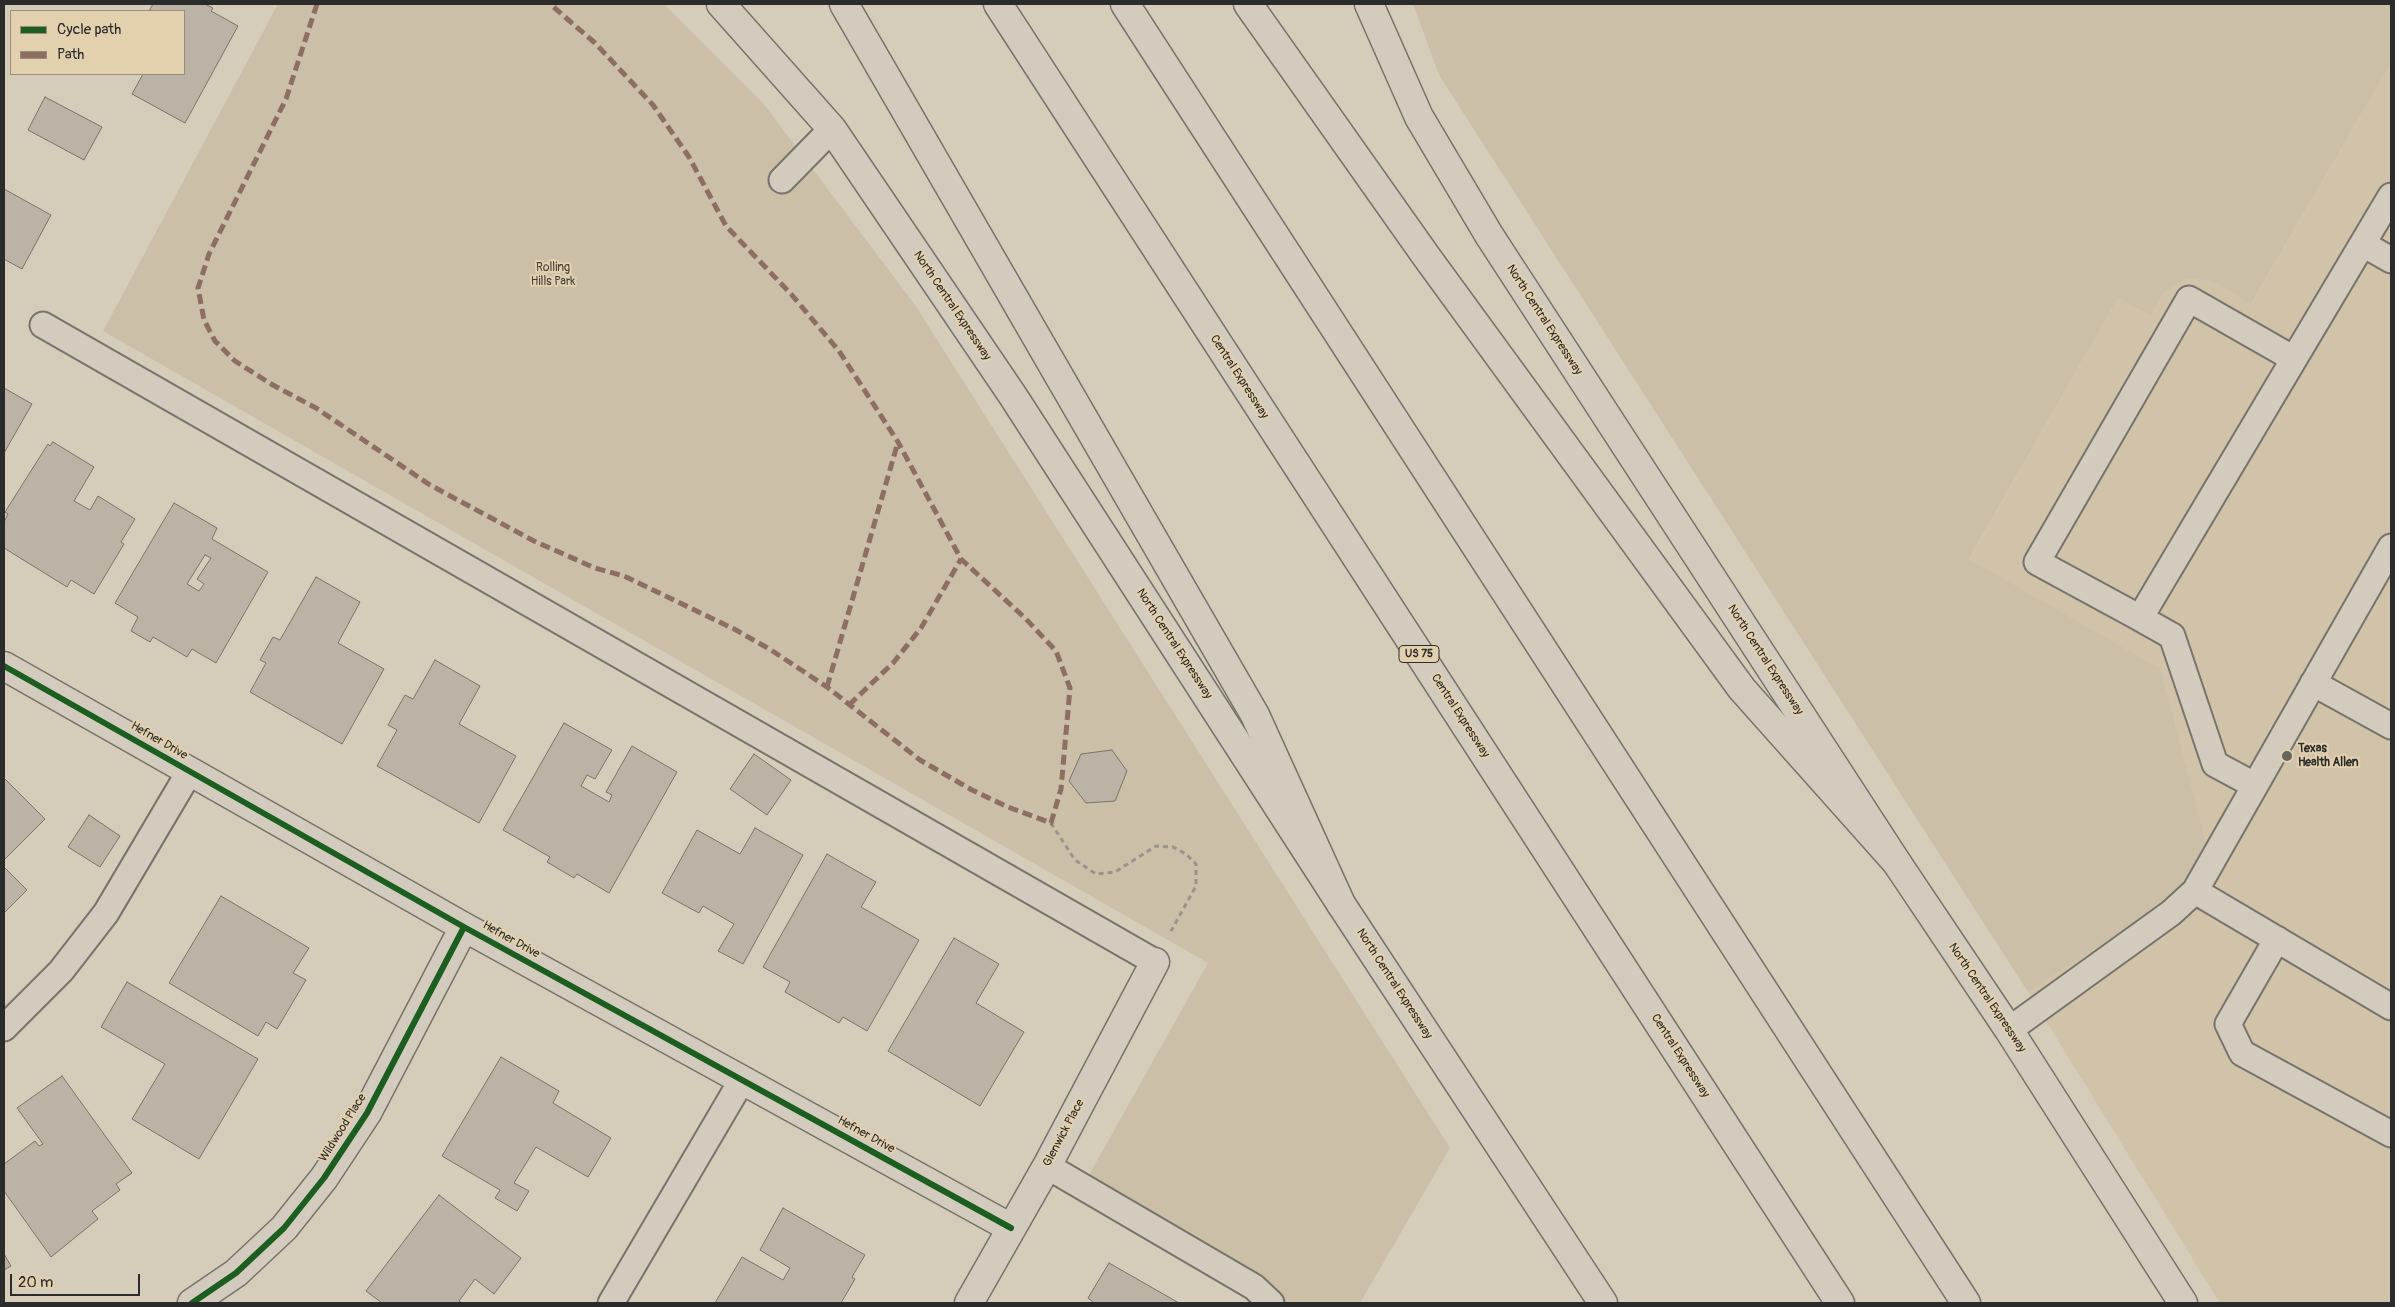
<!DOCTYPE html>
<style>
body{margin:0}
#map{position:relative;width:2395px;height:1307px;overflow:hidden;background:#d6ccba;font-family:Pangolin,sans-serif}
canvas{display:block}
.frame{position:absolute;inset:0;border:5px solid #2b2b2b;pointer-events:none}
.legend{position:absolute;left:10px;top:10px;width:175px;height:65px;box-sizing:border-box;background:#e2d0ae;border:1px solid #998e7a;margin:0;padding:6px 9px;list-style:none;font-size:15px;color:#2b2b2b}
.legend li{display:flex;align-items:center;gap:10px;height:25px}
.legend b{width:25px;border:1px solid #998e7a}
.scale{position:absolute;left:10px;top:1274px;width:130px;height:22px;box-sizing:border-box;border:2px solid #2b2b2b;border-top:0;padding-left:6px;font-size:15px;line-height:18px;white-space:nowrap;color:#2b2b2b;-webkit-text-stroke:4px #e2d0ae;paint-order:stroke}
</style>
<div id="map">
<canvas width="2395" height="1307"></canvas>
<div class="frame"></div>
<ul class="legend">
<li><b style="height:6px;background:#1b5e20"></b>Cycle path</li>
<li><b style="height:6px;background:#8d6e63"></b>Path</li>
</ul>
<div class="scale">20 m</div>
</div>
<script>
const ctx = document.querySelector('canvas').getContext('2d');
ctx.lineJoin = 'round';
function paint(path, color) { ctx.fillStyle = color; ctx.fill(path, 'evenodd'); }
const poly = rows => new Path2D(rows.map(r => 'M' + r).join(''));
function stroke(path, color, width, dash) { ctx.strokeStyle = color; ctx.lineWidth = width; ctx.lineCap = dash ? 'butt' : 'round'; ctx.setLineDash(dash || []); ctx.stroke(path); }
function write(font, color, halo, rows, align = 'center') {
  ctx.font = font + ' Pangolin,sans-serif'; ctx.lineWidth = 4; ctx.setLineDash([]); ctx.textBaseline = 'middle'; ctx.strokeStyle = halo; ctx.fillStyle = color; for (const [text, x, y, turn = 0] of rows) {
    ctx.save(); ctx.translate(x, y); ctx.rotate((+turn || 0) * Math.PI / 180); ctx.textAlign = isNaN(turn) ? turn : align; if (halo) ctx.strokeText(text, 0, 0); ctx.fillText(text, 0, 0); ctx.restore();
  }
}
paint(poly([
 [2391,63,2391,1303,2220,1303,2028,992,2174,899,1969,560,2118,298,2151,316,2165,291,2187,278,2213,281,2252,303]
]), '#d1c3aa');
paint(poly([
 [278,4,664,4,763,103,915,305,1450,1148,1360,1303,1262,1303,1080,1191,1208,963,103,331],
 [1413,4,2391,4,2391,63,2251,304,2213,281,2187,278,2165,291,2151,316,2118,298,1969,559,2160,669,2206,843,2174,899,2028,992,1439,75]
]), '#ccbfa8');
const building = poly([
 [153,4,205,4,213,8,211,11,238,26,185,123,132,94,143,74,184,74,184,11,149,11,153,4],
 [45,97,102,127,84,160,28,130,45,97],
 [4,189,51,215,22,269,4,259,4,189],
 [4,388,32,404,4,453,4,388],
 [53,442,94,467,74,501,90,510,98,496,135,519,121,542,124,544,94,594,71,580,67,587,4,548,4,522,8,514,5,512,48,444,50,446,53,442],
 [174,503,217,528,212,539,268,572,216,663,192,649,187,657,153,637,150,642,131,631,138,617,115,603,174,503],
 [205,555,211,558,197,579,204,584,199,591,187,584,205,555],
 [316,577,360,602,338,643,384,669,342,744,250,692,266,663,260,660,273,637,280,640,316,577],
 [435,660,480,686,459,724,516,756,479,823,377,766,397,730,388,725,405,695,413,699,435,660],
 [564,723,612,750,595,779,587,775,581,786,609,802,612,795,606,792,632,746,677,772,609,893,577,874,574,878,547,862,550,857,503,830,564,723],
 [1112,750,1127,771,1115,801,1086,803,1069,781,1081,754,1112,750],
 [754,754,791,780,767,815,730,789,754,754],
 [4,778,45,819,4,860,4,778],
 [89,815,120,836,100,867,68,847,89,815],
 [755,828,803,855,743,964,718,951,734,924,703,906,699,913,662,893,697,830,740,854,755,828],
 [827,854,876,882,861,907,919,940,867,1031,843,1017,839,1023,785,992,790,982,763,967,827,854],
 [4,867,27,890,4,913,4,867],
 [221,896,309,948,293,973,306,980,277,1029,266,1022,258,1036,169,983,221,896],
 [954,938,999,964,976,1003,1024,1032,980,1106,888,1051,954,938],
 [127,982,258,1059,199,1159,132,1119,165,1064,101,1027,127,982],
 [501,1057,559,1091,553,1103,611,1138,588,1177,536,1147,514,1183,529,1191,517,1211,495,1198,500,1190,442,1156,501,1057],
 [62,1076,132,1173,116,1184,120,1190,92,1211,98,1219,51,1257,4,1191,4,1164,35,1141,39,1146,43,1144,17,1108,62,1076],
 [439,1195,521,1258,494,1294,475,1279,459,1301,462,1303,382,1303,366,1291,439,1195],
 [783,1208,865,1255,852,1277,855,1279,841,1303,715,1303,742,1257,783,1280,790,1268,760,1250,783,1208],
 [4,1254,11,1266,4,1270,4,1254],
 [1109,1263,1179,1303,1094,1303,1088,1298,1109,1263]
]);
paint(building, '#bab3a6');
stroke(building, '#78736b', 1);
const lane = poly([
 [782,180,832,129],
 [2363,244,2391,260],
 [43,325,1155,962],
 [2140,618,2037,562,2189,299,2294,359],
 [2313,683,2391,726],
 [2254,785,2215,764,2172,636,2140,618,2391,196],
 [2195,891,2391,1007],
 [2277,939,2228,1024,2242,1053,2391,1134],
 [4,1028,61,971,106,913,190,771],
 [2009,1030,2171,913,2195,891,2391,547],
 [1047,1166,1254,1287,1271,1303],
 [611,1303,742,1080]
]);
const street = poly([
 [4,666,464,927,1011,1228],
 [192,1303,236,1273,284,1228,324,1178,367,1113,464,927],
 [969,1303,1047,1166,1155,962]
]);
const secondary = poly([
 [721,4,832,129,1013,396,1341,904,1603,1303],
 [1369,4,1419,117,1489,235,1897,863,2009,1030,2183,1303]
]);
const highway = poly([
 [844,4,1255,715,1341,904],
 [998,4,1840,1303],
 [1125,4,1966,1303],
 [1248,4,1426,256,1742,689,1897,863]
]);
stroke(lane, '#78736b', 29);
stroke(street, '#78736b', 31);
stroke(secondary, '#78736b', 31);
stroke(highway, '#78736b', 31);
stroke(poly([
 [1051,823,1075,860,1096,874,1115,872,1156,846,1173,847,1186,854,1196,864,1196,886,1171,931]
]), '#9a958c', 3, [5, 4]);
stroke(lane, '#d2cbbe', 25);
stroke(street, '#d2cbbe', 28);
stroke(secondary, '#d2cbbe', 28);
stroke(highway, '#d2cbbe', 28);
stroke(poly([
 [317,4,286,99,209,254,198,288,204,320,215,341,235,361,271,384,316,408,430,485,534,541,595,568,624,576,736,630,771,650,827,687,920,760,972,790,1008,807,1051,823,1061,789,1070,688,1056,651,1025,618,961,559,898,442,839,351,791,294,726,226,689,157,653,105,595,43,550,4],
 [827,687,898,442],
 [849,705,893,663,921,628,961,559]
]), '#8d6e63', 5, [10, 5]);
stroke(poly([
 [4,666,464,927,1011,1228],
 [192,1303,236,1273,284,1228,324,1178,367,1113,464,927]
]), '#1b5e20', 6);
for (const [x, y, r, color] of [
 [2287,756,6,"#67635d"]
]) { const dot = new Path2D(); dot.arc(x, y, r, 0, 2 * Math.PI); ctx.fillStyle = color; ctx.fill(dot); stroke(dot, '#e2d0ae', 2); }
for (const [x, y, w] of [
 [1419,654,40]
]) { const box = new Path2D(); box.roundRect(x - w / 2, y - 8.5, w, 17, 4); ctx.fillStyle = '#e2d0ae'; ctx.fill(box); stroke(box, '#2b2b2b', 1); }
write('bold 11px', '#2b2b2b', null, [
 ["US 75",1419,654]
]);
write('12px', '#42403c', '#e2d0ae', [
 ["Rolling",553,268],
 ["Hills Park",553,282]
]);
write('12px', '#2b2b2b', '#e2d0ae', [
 ["North Central Expressway",952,306,56],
 ["North Central Expressway",1544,320,57],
 ["Central Expressway",1239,377,57],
 ["North Central Expressway",1174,644,57],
 ["North Central Expressway",1765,660,57],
 ["Central Expressway",1460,716,57],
 ["Hefner Drive",159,741,30],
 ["Hefner Drive",511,940,29],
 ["North Central Expressway",1394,984,57],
 ["North Central Expressway",1987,998,56],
 ["Central Expressway",1680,1056,57],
 ["Wildwood Place",343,1128,-58],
 ["Glenwick Place",1064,1133,-62],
 ["Hefner Drive",866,1135,29]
]);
write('bold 12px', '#2b2b2b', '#e2d0ae', [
 ["Texas",2298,749],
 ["Health Allen",2298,763]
], 'left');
</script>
